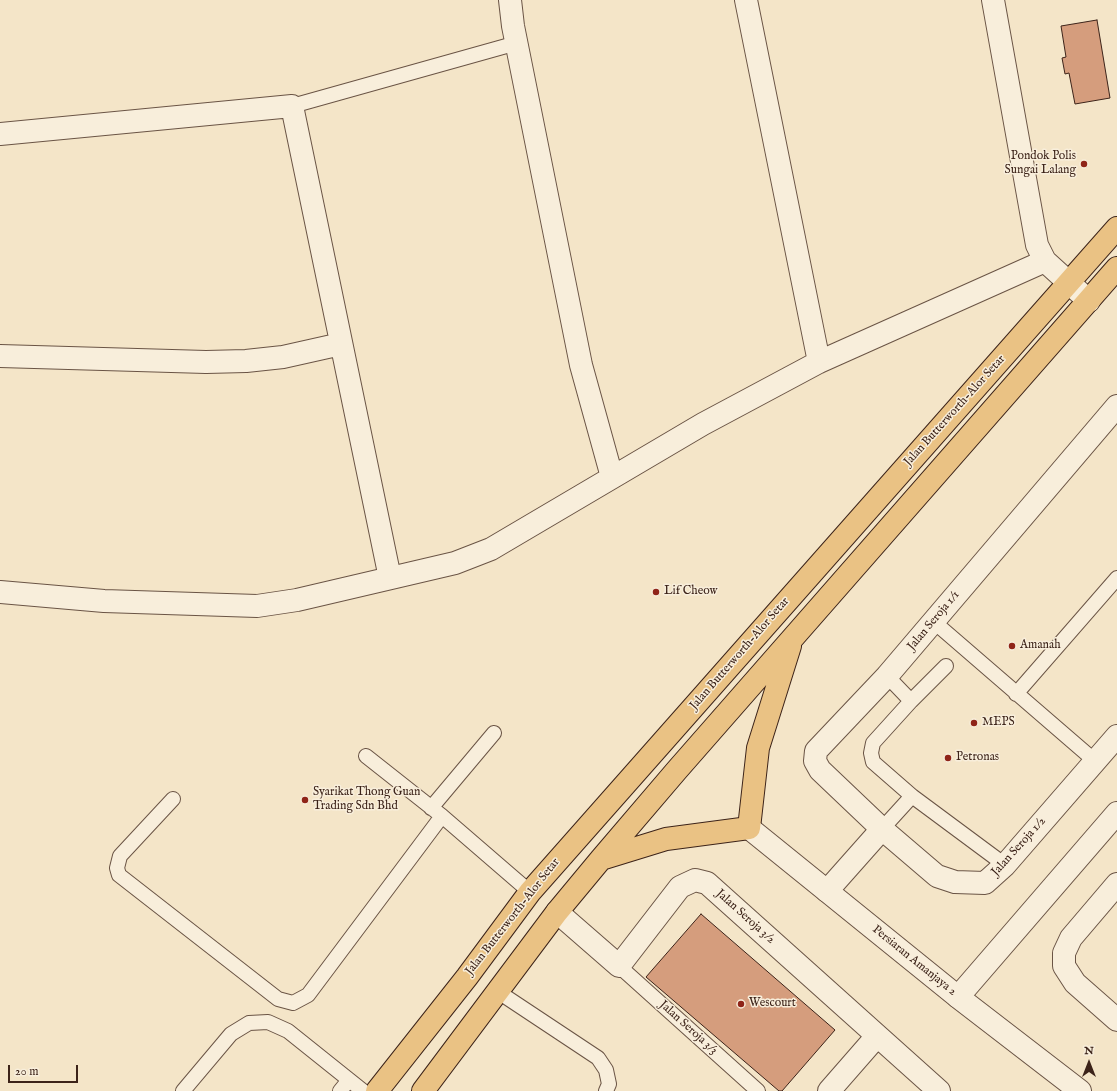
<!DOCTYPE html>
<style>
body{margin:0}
#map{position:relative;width:1117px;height:1091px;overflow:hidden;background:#f4e5c8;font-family:"IM FELL English",serif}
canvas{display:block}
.north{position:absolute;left:1069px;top:1043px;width:40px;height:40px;-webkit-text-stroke:3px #f8eedb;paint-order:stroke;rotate:0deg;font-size:11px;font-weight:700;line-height:16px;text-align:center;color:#3c2319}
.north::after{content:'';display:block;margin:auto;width:14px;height:18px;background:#3c2319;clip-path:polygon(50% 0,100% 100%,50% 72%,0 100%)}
.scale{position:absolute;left:8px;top:1065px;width:70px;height:18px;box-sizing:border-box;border:2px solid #3c2319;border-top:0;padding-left:5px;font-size:12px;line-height:14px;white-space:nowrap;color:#3c2319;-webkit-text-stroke:3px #f8eedb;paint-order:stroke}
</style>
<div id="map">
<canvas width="1117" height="1091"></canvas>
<div class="north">N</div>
<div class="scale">20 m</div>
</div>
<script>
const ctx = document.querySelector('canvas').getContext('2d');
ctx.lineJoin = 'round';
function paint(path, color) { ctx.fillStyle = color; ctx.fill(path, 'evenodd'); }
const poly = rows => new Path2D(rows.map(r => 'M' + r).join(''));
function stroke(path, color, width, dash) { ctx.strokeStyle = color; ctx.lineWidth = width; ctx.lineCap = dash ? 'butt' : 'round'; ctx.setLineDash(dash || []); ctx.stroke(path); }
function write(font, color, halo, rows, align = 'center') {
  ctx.font = font + ' "IM FELL English",serif'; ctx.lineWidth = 3; ctx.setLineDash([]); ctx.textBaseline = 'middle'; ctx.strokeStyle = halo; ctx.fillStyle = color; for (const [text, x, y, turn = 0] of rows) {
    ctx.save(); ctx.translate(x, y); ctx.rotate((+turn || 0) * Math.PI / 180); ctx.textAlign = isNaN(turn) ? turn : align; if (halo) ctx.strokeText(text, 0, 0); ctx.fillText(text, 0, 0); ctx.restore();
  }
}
const building = poly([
 [1097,20,1110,98,1075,104,1069,73,1065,74,1062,58,1066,57,1061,26,1097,20],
 [701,914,835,1030,782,1091,779,1091,646,977,701,914]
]);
paint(building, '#d59d7d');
stroke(building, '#3c2319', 1);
const service = poly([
 [292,106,517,43],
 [933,621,1095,761],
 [887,676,911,701,873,743,871,753,873,762,912,796],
 [1016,694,1117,578],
 [911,701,946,666],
 [366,756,442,816,530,892],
 [173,799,120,856,117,868,119,875,278,999,293,1003,308,995,442,816],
 [431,808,494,733],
 [882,829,912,796,1005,865],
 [619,966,758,1091],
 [497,991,598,1058,606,1070,609,1084,606,1091],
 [183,1091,231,1034,249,1023,268,1022,288,1031,363,1091],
 [340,1091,349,1080]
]);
const minor = poly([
 [510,0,513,26,581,365,612,477],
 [746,0,819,362],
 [993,0,1037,245,1045,261,1089,301],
 [0,134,292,106,390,578],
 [0,356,206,362,246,361,283,357,341,344],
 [1117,406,887,676,816,751,815,761,820,770,882,829,937,876,955,882,985,883,1005,865,1117,736],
 [0,592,104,601,257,606,297,600,455,563,491,549,703,424,819,362,1045,261],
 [1117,884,1071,938,1064,953,1064,966,1075,983,1117,1020],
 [827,891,882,829],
 [557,912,619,966,680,887,695,880,707,883,939,1091],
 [958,997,1117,813],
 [829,1091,877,1036]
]);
const tertiary = poly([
 [749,828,958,997,1080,1091]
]);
const primary = poly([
 [601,859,666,839,749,828,758,748,790,646],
 [377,1091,467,977,530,892,1117,228],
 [423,1091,557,912,601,859,677,770,1117,268]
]);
stroke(service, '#6a5445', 16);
stroke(minor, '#6a5445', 24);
stroke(tertiary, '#6a5445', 24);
stroke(primary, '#3c2319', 24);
stroke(service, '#f8eedb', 14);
stroke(minor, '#f8eedb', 22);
stroke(tertiary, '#f8eedb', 22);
stroke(primary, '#eac284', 22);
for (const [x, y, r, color] of [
 [1084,164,4,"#8f2418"],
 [656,592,4,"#8f2418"],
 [1012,646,4,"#8f2418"],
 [974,723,4,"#8f2418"],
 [948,758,4,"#8f2418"],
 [305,800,4,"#8f2418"],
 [741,1004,4,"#8f2418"]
]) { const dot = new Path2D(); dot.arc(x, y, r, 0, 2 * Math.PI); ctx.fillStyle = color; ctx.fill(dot); stroke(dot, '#f8eedb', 1.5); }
write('12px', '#3c2319', '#f8eedb', [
 ["Pondok Polis",1076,157,"right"],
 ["Sungai Lalang",1076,171,"right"],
 ["Lif Cheow",664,592],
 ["Amanah",1020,646],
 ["MEPS",982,723],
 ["Petronas",956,758],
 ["Syarikat Thong Guan",313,793],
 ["Trading Sdn Bhd",313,807],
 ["Wescourt",749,1004]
], 'left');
write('12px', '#3c2319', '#f8eedb', [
 ["Jalan Butterworth-Alor Setar",955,411,-48],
 ["Jalan Seroja 1/1",934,621,-50],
 ["Jalan Butterworth-Alor Setar",740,654,-49],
 ["Jalan Seroja 1/2",1019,847,-48],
 ["Jalan Butterworth-Alor Setar",513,917,-52],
 ["Jalan Seroja 3/2",745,917,42],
 ["Persiaran Amanjaya 2",914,961,39],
 ["Jalan Seroja 3/3",688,1028,42]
]);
</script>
